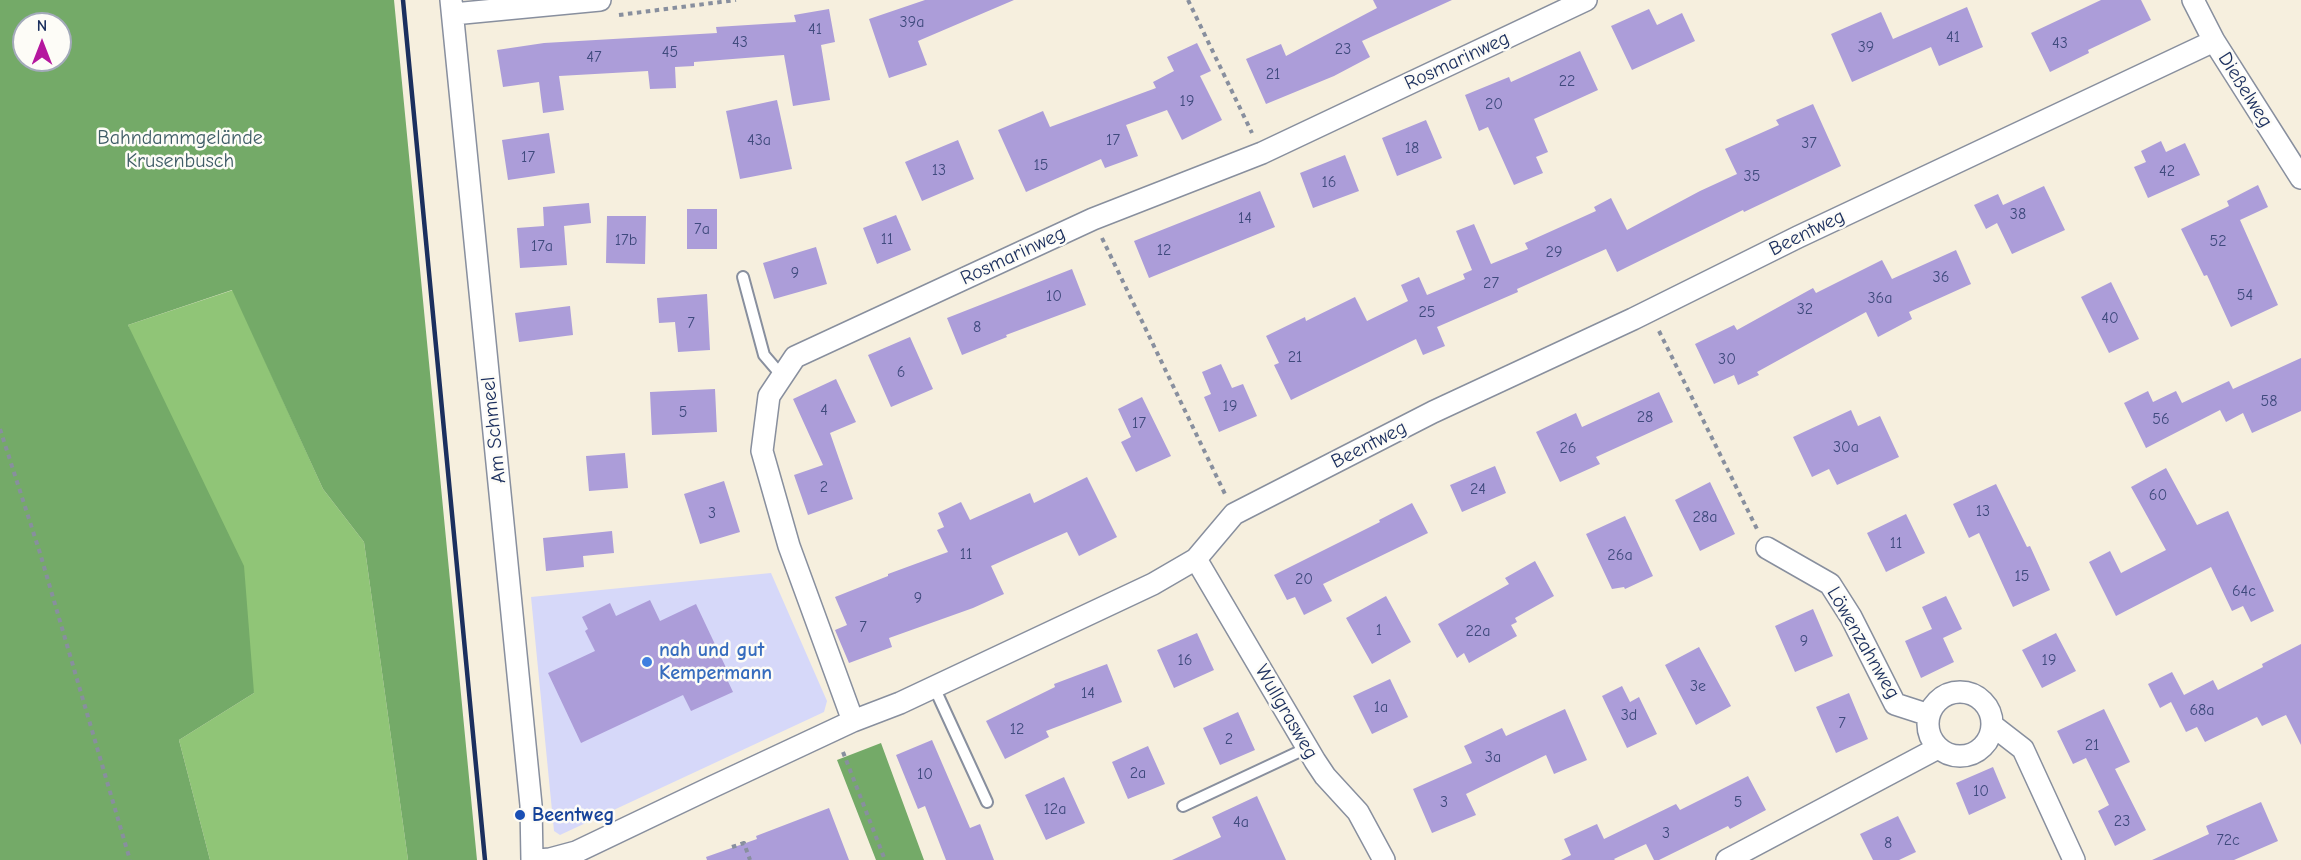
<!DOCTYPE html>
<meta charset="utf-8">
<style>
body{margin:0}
#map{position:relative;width:2301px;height:860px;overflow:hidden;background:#f6efde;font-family:"Comic Neue",sans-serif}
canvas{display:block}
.north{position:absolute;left:12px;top:12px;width:60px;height:60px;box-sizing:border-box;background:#fdfcf7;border:2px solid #a3aaba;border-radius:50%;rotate:0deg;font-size:16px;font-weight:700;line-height:24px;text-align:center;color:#1b2f5e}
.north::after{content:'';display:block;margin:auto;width:21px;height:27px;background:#b5179e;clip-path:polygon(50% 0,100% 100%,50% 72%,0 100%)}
</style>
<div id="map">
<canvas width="2301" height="860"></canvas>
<div class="north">N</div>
</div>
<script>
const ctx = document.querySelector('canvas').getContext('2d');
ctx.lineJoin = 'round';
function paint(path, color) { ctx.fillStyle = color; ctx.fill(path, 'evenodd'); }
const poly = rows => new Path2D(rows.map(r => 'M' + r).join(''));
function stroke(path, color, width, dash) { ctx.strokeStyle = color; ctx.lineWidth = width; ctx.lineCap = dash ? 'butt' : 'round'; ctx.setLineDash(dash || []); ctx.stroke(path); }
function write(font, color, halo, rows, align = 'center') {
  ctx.font = font + ' "Comic Neue",sans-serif'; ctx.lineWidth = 5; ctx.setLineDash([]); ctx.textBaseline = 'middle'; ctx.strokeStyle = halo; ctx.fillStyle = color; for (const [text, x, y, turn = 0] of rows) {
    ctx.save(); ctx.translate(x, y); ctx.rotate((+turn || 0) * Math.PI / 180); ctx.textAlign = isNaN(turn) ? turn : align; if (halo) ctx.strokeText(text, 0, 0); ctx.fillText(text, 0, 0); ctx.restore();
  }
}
paint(poly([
 [771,573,827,701,824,712,560,835,554,831,531,597]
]), '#d6d8f9');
paint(poly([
 [233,290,323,489,364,542,408,860,210,860,179,740,254,693,128,325]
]), '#90c577');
paint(poly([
 [0,0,394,0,477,860,408,860,364,542,323,489,232,290,128,325,244,566,254,693,179,740,210,860,0,860],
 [24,24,60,24,60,60,24,60],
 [881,743,924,860,876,860,837,760]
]), '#74aa68');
paint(poly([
 [925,0,1014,0,918,41,927,65,889,78,869,19],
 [1373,0,1452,0,1362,41,1370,57,1334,76,1266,104,1246,59,1281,44,1286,56,1377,8],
 [2101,0,2141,0,2151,20,2088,50,2089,53,2050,72,2031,33],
 [1967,7,1983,47,1939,66,1931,47,1852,82,1831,34,1881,12,1893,39],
 [829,9,835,42,821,45,830,100,793,106,784,55,694,62,694,66,675,67,676,88,650,89,648,71,559,76,564,110,543,113,539,82,503,87,497,50,544,43,717,33,716,27,796,22,794,15],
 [1649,9,1657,25,1682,13,1695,41,1632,70,1611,26],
 [1197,43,1211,71,1200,76,1222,120,1182,140,1167,110,1126,125,1138,156,1105,168,1101,159,1026,192,998,130,1043,111,1050,127,1156,88,1153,82,1174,71,1167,57],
 [1580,51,1598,90,1534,119,1548,152,1536,157,1543,173,1514,185,1488,127,1479,131,1465,95,1509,77,1511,82],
 [777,100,792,169,740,179,726,111],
 [1813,104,1841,166,1744,212,1743,210,1617,272,1606,249,1517,289,1518,292,1437,327,1445,346,1423,355,1416,339,1291,400,1274,365,1279,363,1266,336,1305,317,1306,321,1355,297,1367,321,1408,301,1401,285,1419,277,1427,295,1465,279,1463,274,1472,270,1456,231,1474,224,1491,264,1528,249,1525,243,1596,211,1594,207,1611,198,1627,230,1700,191,1737,174,1725,149,1779,125,1776,120],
 [1426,120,1442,158,1397,176,1382,138],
 [549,133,555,173,508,180,502,140],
 [958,140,974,179,922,201,905,162],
 [2161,141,2166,152,2185,143,2200,175,2148,198,2134,167,2146,162,2141,151],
 [1345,155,1359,191,1313,208,1300,173],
 [2258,185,2268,207,2240,220,2278,305,2231,327,2207,275,2204,276,2181,229,2229,206,2227,201],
 [2044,186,2065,230,2012,254,1997,223,1986,229,1974,205,1998,194,2003,205],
 [1260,191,1275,227,1149,278,1134,241],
 [589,203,591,223,564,226,567,265,520,268,517,228,544,226,543,207],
 [687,209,717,209,717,249,687,249],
 [896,215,911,250,877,264,863,228],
 [607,216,646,216,645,264,606,263],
 [816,247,827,284,774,299,763,263],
 [1956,250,1971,284,1909,312,1912,319,1878,337,1866,312,1757,372,1759,375,1738,385,1734,375,1714,384,1695,344,1734,325,1737,330,1813,288,1816,293,1882,260,1892,279],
 [1072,269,1086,305,1006,335,1007,337,962,355,947,318],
 [2111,282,2139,339,2109,353,2081,297],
 [707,294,710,350,678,352,675,322,659,323,657,298],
 [570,306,573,335,519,342,515,313],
 [910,337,933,389,891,407,868,355],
 [2301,358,2301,411,2252,433,2243,413,2226,422,2220,410,2146,448,2124,403,2148,391,2153,402,2176,391,2182,403,2229,381,2233,389],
 [1221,364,1232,388,1243,384,1257,416,1219,432,1204,397,1211,394,1202,372],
 [836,379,856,422,830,433,853,499,808,515,794,475,823,465,793,399],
 [715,389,717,432,652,435,650,392],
 [1659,392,1673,422,1596,457,1600,464,1560,482,1536,432,1576,413,1582,427],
 [1142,397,1171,456,1136,472,1121,442,1131,437,1118,409],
 [1851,410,1858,426,1880,416,1899,457,1837,485,1829,469,1812,477,1793,437],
 [625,453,628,488,589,491,586,456],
 [1495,466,1506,493,1462,512,1450,485],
 [2166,468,2197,525,2228,511,2274,611,2251,622,2243,606,2232,611,2211,567,2116,616,2089,562,2110,551,2121,573,2166,550,2131,487],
 [1087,477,1117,537,1079,556,1067,532,991,566,1004,594,973,608,889,638,892,647,849,663,835,630,847,625,835,597,888,576,888,574,948,552,937,530,944,527,938,513,961,502,970,520,1030,493,1034,503],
 [724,481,740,532,700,544,684,494],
 [1710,482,1735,534,1700,551,1675,500],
 [1996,484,2027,547,2030,546,2050,590,2013,607,1979,533,1969,538,1953,504],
 [1412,503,1428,533,1323,584,1332,601,1304,615,1295,597,1287,600,1274,575,1380,522,1379,520],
 [1906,514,1925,553,1886,572,1867,533],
 [1625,516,1653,576,1625,589,1624,587,1612,589,1586,534],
 [612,531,614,553,583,556,584,567,546,571,543,538],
 [1535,561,1554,596,1515,618,1517,622,1511,625,1517,636,1469,663,1464,653,1457,658,1438,624,1509,584,1505,578],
 [1386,596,1411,642,1372,664,1346,618],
 [1946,596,1962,629,1943,638,1954,662,1921,678,1905,641,1932,629,1922,607],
 [650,600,660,621,696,604,729,674,725,675,733,692,691,711,683,695,581,743,548,673,595,651,585,631,588,629,582,617,610,603,616,616],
 [1813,609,1833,656,1795,672,1775,626],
 [1197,633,1214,670,1174,688,1157,650],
 [2056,633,2076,671,2042,688,2022,650],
 [2301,644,2301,745,2286,715,2262,726,2257,717,2205,742,2197,727,2186,732,2171,702,2160,708,2148,684,2172,672,2184,695,2213,680,2218,690,2263,667,2262,664],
 [1699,647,1731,706,1696,725,1665,665],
 [1107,664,1122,702,1046,731,1049,737,1005,759,986,721,1055,687,1054,684],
 [1390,679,1408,717,1372,734,1353,696],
 [1622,686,1630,702,1639,697,1657,734,1627,748,1602,696],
 [1849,693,1868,739,1836,753,1816,707],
 [1565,709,1587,760,1554,774,1546,755,1466,794,1476,815,1432,833,1413,789,1472,763,1464,746,1502,728,1506,736],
 [2104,709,2130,762,2115,769,2146,830,2115,846,2098,811,2109,805,2086,758,2073,764,2057,731],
 [1238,712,1255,750,1220,765,1203,728],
 [932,740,970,828,980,824,994,860,946,860,925,806,918,809,896,755],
 [1148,746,1165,784,1128,799,1112,762],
 [1993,767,2006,798,1969,815,1956,783],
 [1748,776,1766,810,1730,829,1728,826,1659,860,1654,860,1646,844,1614,859,1615,860,1561,860,1571,855,1564,839,1597,824,1604,839,1676,804,1680,810],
 [1064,777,1085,823,1046,840,1025,795],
 [1257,796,1286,860,1172,860,1221,837,1212,817],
 [2261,802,2278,841,2234,860,2152,860,2209,834,2206,826],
 [829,808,849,860,707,860,706,857,757,839,756,836],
 [1898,816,1916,852,1899,860,1873,860,1860,834]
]), '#ac9dd9');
const service = poly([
 [743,277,764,355,782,376],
 [934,687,987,802],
 [1183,806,1307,748]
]);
const minor = poly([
 [451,0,531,805,532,860],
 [2193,0,2214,41,2301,178],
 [453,14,600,0],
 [1767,548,1830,584,1851,617,1895,704,1929,715],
 [1196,559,1315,761,1325,776,1358,812,1384,860],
 '1928 724a32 32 0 1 1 64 0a32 32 0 1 1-64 0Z',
 [853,721,789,546,762,451,769,396,795,357,1093,219,1262,153,1586,0],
 [1992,725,2023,749,2074,860],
 [538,860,550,859,576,852,712,787,853,721,900,703,1153,584,1196,559,1234,514,1433,412,1633,319,1798,237,2214,41],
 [1727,860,1938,748]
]);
stroke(service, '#888f9e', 14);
stroke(minor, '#888f9e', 24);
stroke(poly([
 [1188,0,1252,133],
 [619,15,736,0],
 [1102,238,1225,494],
 [1659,331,1757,529],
 [0,429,40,553,130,860],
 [843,752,885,860],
 [732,847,744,843,750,860]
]), '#888f9e', 4, [4.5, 4.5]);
stroke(service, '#fff', 10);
stroke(minor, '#fff', 21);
stroke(poly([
 [403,0,485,860]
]), '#1b2f5e', 4.5);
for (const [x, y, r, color] of [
 [647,662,6,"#3f7fe0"],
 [520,815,6,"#1a4fb4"]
]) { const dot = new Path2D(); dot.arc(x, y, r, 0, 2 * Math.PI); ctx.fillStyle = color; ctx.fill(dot); stroke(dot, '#fdfcf7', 2); }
write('16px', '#3f4a7d', null, [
 ["39a",912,22],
 ["41",815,29],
 ["41",1953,37],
 ["43",740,42],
 ["43",2060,43],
 ["39",1866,47],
 ["23",1343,49],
 ["45",670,52],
 ["47",594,57],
 ["21",1273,74],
 ["22",1567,81],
 ["19",1187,101],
 ["20",1494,104],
 ["43a",759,140],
 ["17",1113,140],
 ["37",1809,143],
 ["18",1412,148],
 ["17",528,157],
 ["15",1041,165],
 ["13",939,170],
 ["42",2167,171],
 ["35",1752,176],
 ["16",1329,182],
 ["38",2018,214],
 ["14",1245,218],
 ["7a",702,229],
 ["11",887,239],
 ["17b",626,240],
 ["52",2218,241],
 ["17a",542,246],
 ["12",1164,250],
 ["29",1554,252],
 ["9",795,273],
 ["36",1941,277],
 ["27",1491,283],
 ["54",2245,295],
 ["10",1054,296],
 ["36a",1880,298],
 ["32",1805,309],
 ["25",1427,312],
 ["40",2110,318],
 ["7",691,323],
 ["8",977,327],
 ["21",1295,357],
 ["30",1727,359],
 ["6",901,372],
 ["58",2269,401],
 ["19",1230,406],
 ["4",824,410],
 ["5",683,412],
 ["28",1645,417],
 ["56",2161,419],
 ["17",1139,423],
 ["30a",1846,447],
 ["26",1568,448],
 ["2",824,487],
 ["24",1478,489],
 ["60",2158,495],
 ["13",1983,511],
 ["3",712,513],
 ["28a",1705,517],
 ["11",1896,543],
 ["11",966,554],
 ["26a",1620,555],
 ["15",2022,576],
 ["20",1304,579],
 ["64c",2244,591],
 ["9",918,598],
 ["7",863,627],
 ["1",1379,630],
 ["22a",1478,631],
 ["9",1804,641],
 ["16",1185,660],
 ["19",2049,660],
 ["3e",1698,686],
 ["14",1088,693],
 ["1a",1381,707],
 ["68a",2202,710],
 ["3d",1629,715],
 ["7",1842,723],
 ["12",1017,729],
 ["2",1229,739],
 ["21",2092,745],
 ["3a",1493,757],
 ["2a",1138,773],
 ["10",925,774],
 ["10",1981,791],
 ["3",1444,802],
 ["5",1738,802],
 ["12a",1055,809],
 ["23",2122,821],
 ["4a",1241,822],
 ["3",1666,833],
 ["72c",2228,840],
 ["8",1888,843]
]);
write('20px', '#1b2f5e', '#fdfcf7', [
 ["Rosmarinweg",1457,61,-25],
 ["Dießelweg",2245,90,58],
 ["Beentweg",1807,233,-26],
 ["Rosmarinweg",1013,256,-25],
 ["Am Schmeel",494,430,-96],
 ["Beentweg",1369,445,-27],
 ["Löwenzahnweg",1863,643,60],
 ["Wullgrasweg",1286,712,60]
]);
write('20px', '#3e5c66', '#fdfcf7', [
 ["Bahndammgelände",180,138],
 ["Krusenbusch",180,161]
]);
write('bold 20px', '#366cbe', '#fdfcf7', [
 ["nah und gut",659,650],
 ["Kempermann",659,673]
], 'left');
write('bold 20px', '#164399', '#fdfcf7', [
 ["Beentweg",532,815]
], 'left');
</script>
